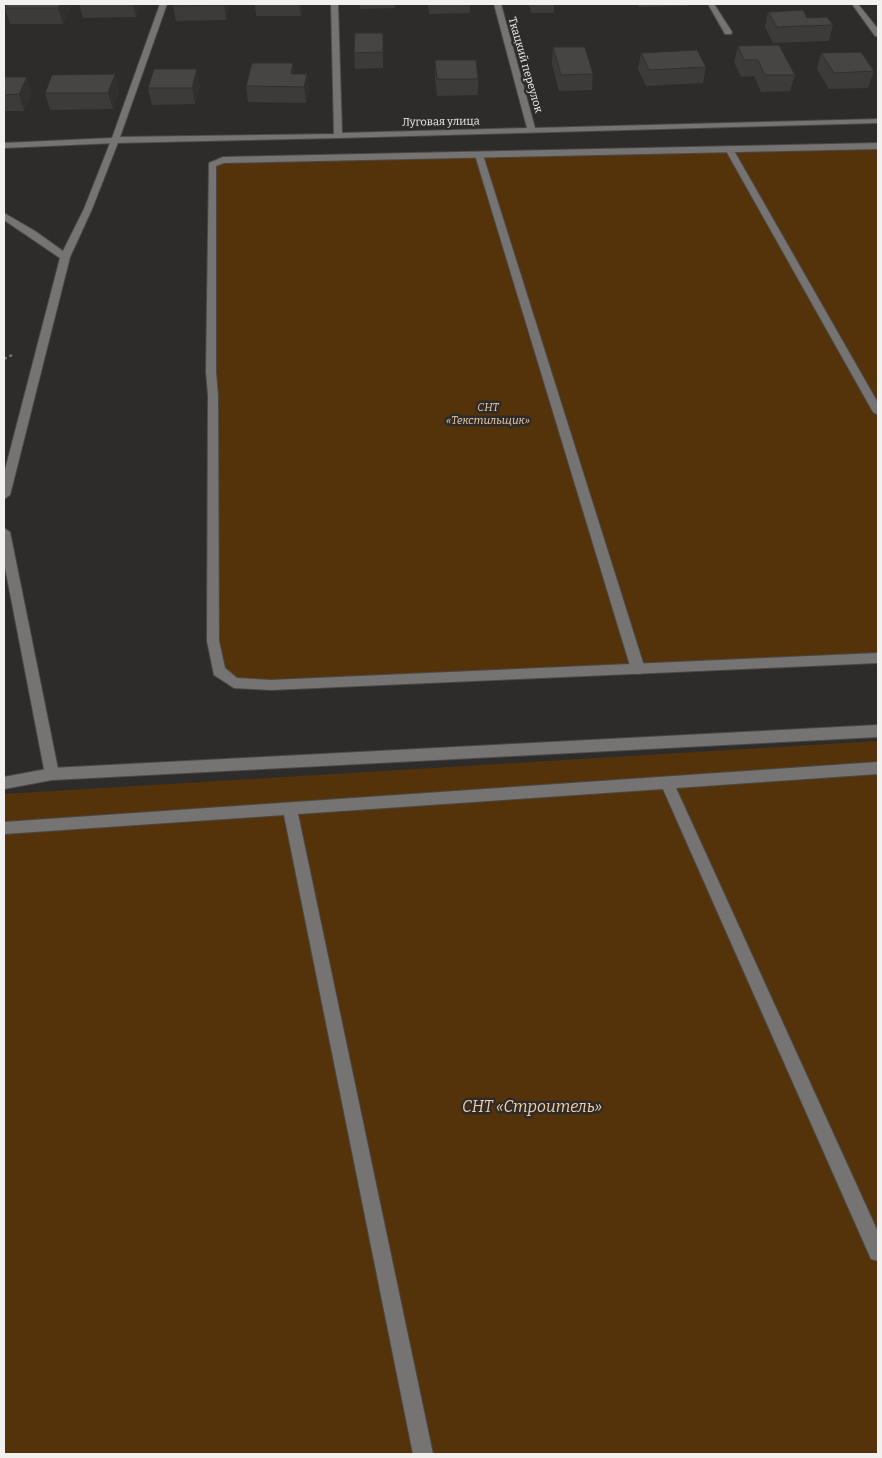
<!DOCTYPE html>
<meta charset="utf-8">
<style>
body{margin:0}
#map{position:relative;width:882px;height:1458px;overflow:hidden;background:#2e2c2a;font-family:Bitter,serif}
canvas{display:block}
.frame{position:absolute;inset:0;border:5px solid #f2f1ef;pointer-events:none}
</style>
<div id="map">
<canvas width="882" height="1458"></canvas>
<div class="frame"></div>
</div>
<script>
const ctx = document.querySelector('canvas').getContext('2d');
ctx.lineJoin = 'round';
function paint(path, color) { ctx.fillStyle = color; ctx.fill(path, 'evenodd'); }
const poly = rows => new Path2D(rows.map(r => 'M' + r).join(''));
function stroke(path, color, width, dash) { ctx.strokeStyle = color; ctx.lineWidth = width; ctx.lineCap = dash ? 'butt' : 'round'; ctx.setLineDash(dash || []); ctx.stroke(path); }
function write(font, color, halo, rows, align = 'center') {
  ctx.font = font + ' Bitter,serif'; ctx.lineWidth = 5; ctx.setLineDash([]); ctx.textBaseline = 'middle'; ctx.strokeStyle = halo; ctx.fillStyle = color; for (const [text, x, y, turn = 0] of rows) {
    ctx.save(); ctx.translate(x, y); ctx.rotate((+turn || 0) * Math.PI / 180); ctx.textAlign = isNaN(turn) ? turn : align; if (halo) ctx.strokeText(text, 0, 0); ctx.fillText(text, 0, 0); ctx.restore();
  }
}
paint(poly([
 [878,146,878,658,271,685,234,683,219,671,212,165,224,160],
 [878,741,878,1454,4,1454,4,794]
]), '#55330a');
const service = poly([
 [708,4,714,4,732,32,731,34,725,34,708,4],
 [112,138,119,140,92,209,70,257,10,495,4,499,4,474,60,258,4,220,4,213,35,231,63,251,84,209,112,138],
 [729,146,733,149,878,403,878,415,873,412,725,149,729,146],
 [479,152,483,155,645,669,643,673,638,674,633,673,631,669,475,155,479,152],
 [4,528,10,532,59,774,57,778,52,780,47,778,45,774,4,562,4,528],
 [878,762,878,774,676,788,878,1232,878,1261,871,1259,663,789,298,814,433,1454,413,1454,284,815,4,834,4,822,878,762]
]);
const minor = poly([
 [160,4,167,4,120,137,334,134,331,4,338,4,342,133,527,128,494,4,501,4,535,128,878,119,878,123,338,138,115,143,4,148,4,143,112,138,160,4],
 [852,4,858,4,878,29,878,36,875,36,852,4],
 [878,143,878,149,224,163,216,166,216,372,218,395,219,641,225,668,237,678,271,680,878,653,878,663,271,690,234,688,214,675,207,641,208,395,206,372,209,163,223,157,878,143],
 [878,725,878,737,52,780,4,789,4,777,52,768,878,725]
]);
stroke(service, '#4b4948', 2);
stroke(minor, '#4b4948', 2);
stroke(poly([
 [4,359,12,355]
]), '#757371', 2.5, [3, 3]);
paint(service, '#767472');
paint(minor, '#767472');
paint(poly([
 [7,4,70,4,71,7,63,24,10,24,5,8],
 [79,4,140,4,141,5,136,17,83,18],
 [229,4,226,20,176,21,173,6],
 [255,4,302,4,301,16,256,16],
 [360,4,395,4,395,8,360,9],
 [428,4,470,4,470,13,429,14],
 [529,4,554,4,554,13,531,13],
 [638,4,689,4,688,6,639,7],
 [768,12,807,18,833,25,829,41,773,43,765,27],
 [383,33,383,68,355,69,354,53],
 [738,46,795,75,790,91,761,92,754,76,741,77,734,62],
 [553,47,593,74,592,90,559,91,552,64],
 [641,53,706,67,703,83,646,86,638,69],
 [821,53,874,71,868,88,829,89,817,69],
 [435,60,478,79,478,95,437,96,435,77],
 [294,74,307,74,309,90,306,103,248,102,246,86],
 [4,77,32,93,24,111,4,111],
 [200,85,195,104,152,105,148,88],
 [119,90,113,109,50,110,45,93]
]), '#3d3b3a');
paint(poly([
 [60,4,70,4,71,7,63,24,58,8],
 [133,4,140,4,141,5,136,17],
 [224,4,229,4,226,20,224,5],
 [299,4,302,4,301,16],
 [293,63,295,80,291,74],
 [197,69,200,85,195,104,192,88],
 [115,74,119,90,113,109,108,93],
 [307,74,309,90,306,103,304,87],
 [27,77,32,93,24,111,19,94]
]), '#32302f');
const building = poly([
 [7,4,60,4,58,8,5,8,7,4],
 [173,4,224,4,224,5,173,6,173,4],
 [803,10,807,18,827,17,833,25,777,27,768,12,803,10],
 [355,33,383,33,383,52,354,53,355,33],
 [779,45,795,75,765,75,758,60,744,60,738,46,779,45],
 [553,47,585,47,593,74,561,75,553,47],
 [697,50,706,67,649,70,641,53,697,50],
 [861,52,874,71,834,73,821,53,861,52],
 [435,60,476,60,478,79,437,79,435,60],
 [252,63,293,63,291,74,307,74,304,87,246,86,252,63],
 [154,69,197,69,192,88,148,88,154,69],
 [115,74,108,93,45,93,52,75,115,74],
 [4,77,27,77,19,94,4,95,4,77]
]);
paint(building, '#474543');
stroke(building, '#32302f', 1);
write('11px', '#f2f1ef', '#2e2c2a', [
 ["Ткацкий переулок",525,65,74],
 ["Луговая улица",441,122,-1]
]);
write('italic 11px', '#f8cea5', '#2e2c2a', [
 ["СНТ",488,408],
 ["«Текстильщик»",488,421]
]);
write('italic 16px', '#f8cea5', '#2e2c2a', [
 ["СНТ «Строитель»",532,1108]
]);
</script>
